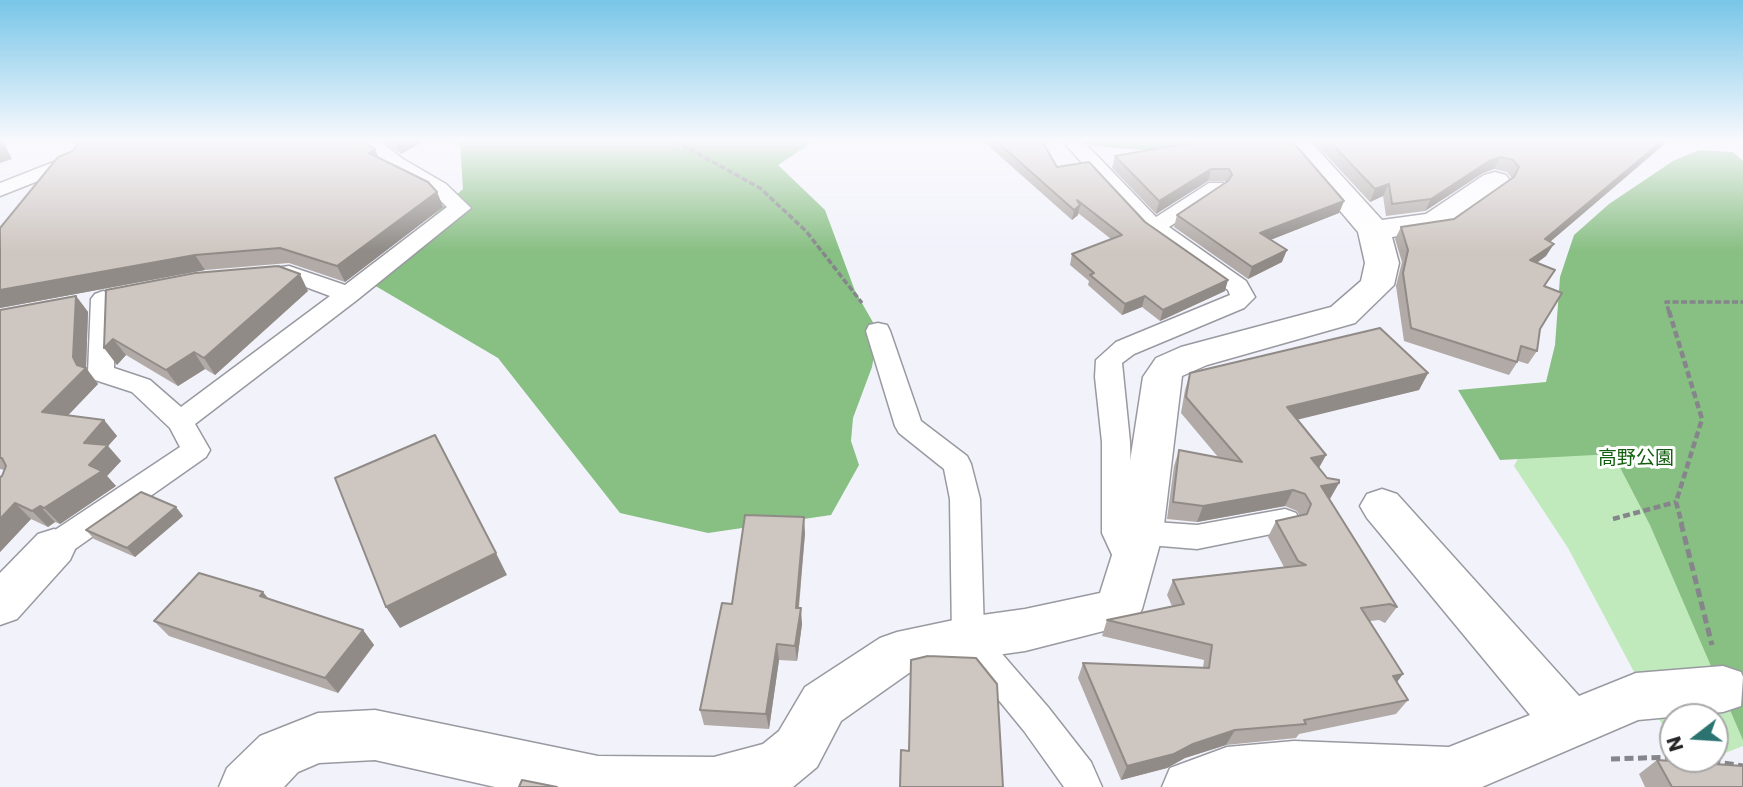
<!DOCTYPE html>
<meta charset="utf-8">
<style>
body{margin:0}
#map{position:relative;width:1743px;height:787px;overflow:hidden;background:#f2f2fb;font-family:Poppins,sans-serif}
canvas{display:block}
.north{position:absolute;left:1659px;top:703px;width:70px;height:70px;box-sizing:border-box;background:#fff;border:2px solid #a8a8a9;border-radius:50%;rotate:253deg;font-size:19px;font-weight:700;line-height:28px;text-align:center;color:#252528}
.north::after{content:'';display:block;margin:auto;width:24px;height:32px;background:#2a7371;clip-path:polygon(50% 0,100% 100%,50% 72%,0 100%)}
</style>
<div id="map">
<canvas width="1743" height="787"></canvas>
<div class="north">N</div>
</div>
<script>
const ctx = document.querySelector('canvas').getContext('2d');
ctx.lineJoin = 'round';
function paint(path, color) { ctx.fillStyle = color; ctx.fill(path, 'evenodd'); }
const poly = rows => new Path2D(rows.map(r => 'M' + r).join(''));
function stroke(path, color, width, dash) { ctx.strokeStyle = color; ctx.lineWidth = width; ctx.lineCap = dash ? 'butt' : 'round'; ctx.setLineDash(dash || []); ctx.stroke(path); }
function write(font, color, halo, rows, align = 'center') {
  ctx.font = font + ' Poppins,"Noto Sans JP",sans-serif'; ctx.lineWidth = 6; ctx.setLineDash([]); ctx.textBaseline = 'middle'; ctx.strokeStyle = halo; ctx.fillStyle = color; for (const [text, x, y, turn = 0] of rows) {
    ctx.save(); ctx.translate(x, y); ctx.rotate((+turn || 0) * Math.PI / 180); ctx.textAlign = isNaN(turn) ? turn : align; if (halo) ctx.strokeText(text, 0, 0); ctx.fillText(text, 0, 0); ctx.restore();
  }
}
paint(poly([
 [1743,208,1743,746,1715,757,1715,717,1673,717,1673,745,1568,548,1514,466,1583,334]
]), '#c0eabc');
paint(poly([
 [460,141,814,141,778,165,825,210,855,291,878,331,872,367,853,418,851,441,859,465,831,515,708,533,620,513,498,358,362,278,463,189],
 [1084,141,1213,141,1178,153,1093,146],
 [1699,150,1733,152,1743,161,1743,740,1650,525,1613,454,1500,460,1458,390,1546,382,1555,345,1560,277,1574,235,1609,204,1673,161]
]), '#88bf83');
const service = poly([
 [360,141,380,141,403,159,446,184,471,208,357,300,195,424,210,450,206,457,65,556,54,560,43,556,39,547,43,538,180,447,170,428,132,392,92,379,88,373,91,299,95,294,103,291,111,294,115,299,114,368,150,380,181,407,330,296,287,280,260,280,257,275,260,270,289,266,345,285,447,207,432,192,389,167,362,146,360,141],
 [1062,141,1083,141,1156,217,1209,183,1223,183,1226,187,1223,191,1169,227,1246,281,1255,297,1244,308,1134,354,1122,363,1130,442,1132,524,1141,521,1197,525,1285,509,1296,513,1300,521,1296,529,1197,549,1137,544,1146,563,1142,572,1131,576,1120,572,1102,533,1102,442,1095,377,1096,360,1116,342,1230,295,1228,290,1144,230,1062,141],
 [74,154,81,156,84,160,81,164,0,196,0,183,74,154],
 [878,323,887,325,890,331,921,421,967,456,971,464,980,499,984,633,1048,707,1091,762,1102,787,1064,787,1024,731,956,648,952,638,950,499,944,469,899,433,895,426,866,331,869,325,878,323]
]);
const minor = poly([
 [1281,141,1310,141,1382,220,1426,214,1484,175,1495,172,1506,175,1510,181,1506,187,1446,229,1392,237,1399,263,1394,285,1355,323,1207,365,1182,376,1163,533,1142,609,1135,623,1025,651,968,659,909,673,841,721,817,767,793,787,495,787,375,760,319,763,298,772,284,787,219,787,227,768,260,736,318,713,375,710,598,756,714,757,763,744,779,731,805,687,880,638,897,632,968,617,1025,609,1100,593,1119,533,1143,377,1156,358,1181,347,1331,307,1361,281,1365,263,1358,232,1281,141],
 [1382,489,1397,494,1579,696,1636,673,1723,666,1741,672,1743,677,1741,706,1723,712,1638,720,1482,787,1162,787,1170,768,1227,747,1294,741,1449,747,1530,715,1367,518,1360,506,1367,494,1382,489],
 [54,529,70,534,76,547,70,560,17,619,0,625,0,573,38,534,54,529]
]);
stroke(service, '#9999a1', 3);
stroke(minor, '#9999a1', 3);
stroke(poly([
 [675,141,760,188,806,231,862,303],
 [1669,312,1666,302,1743,302]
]), '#85858b', 3.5, [6, 2.5]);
stroke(poly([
 [1669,311,1702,419,1676,502,1682,524],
 [1613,519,1676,502]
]), '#85858b', 4.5, [7, 3.5]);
stroke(poly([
 [1681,523,1712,645],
 [1611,759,1673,757],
 [1698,759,1743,766]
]), '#85858b', 5, [9, 4.5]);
paint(service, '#fff');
paint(minor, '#fff');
paint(poly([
 [383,141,424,141,401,154],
 [983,141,1042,141,1057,167,1145,222,1225,291,1160,321,1142,307,1122,315,1088,285,1089,281,1070,265,1072,254,1111,239,1078,213,1078,215,1072,220],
 [1200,141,1344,201,1339,213,1270,240,1282,262,1248,279,1174,227,1177,215,1226,183,1225,181,1208,181,1156,214,1112,168,1115,156],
 [1313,141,1668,141,1550,242,1546,256,1537,263,1544,286,1537,351,1528,364,1518,361,1509,375,1404,341,1396,286,1402,262,1395,239,1401,227,1454,219,1512,179,1507,172,1494,169,1483,173,1425,211,1386,216,1383,196,1370,202],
 [73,151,378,157,437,192,443,207,345,282,289,263,205,270,0,308,0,228],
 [106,290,308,291,215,375,205,369,178,386,126,355,117,365],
 [76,296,88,312,86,368,98,384,68,415,104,420,117,436,108,446,121,461,107,476,116,486,60,524,55,522,48,527,31,519,0,552,2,476,4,470,0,469,0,310],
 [1190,373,1428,373,1419,390,1297,419,1326,455,1319,468,1327,478,1339,483,1329,499,1397,607,1385,623,1379,620,1370,621,1397,682,1408,700,1396,714,1299,734,1296,738,1226,745,1185,758,1167,768,1121,780,1078,678,1083,663,1203,668,1204,660,1102,636,1107,620,1172,606,1167,595,1173,580,1284,567,1268,537,1276,521,1300,516,1297,511,1285,506,1197,522,1167,519,1174,466,1179,450,1218,457,1181,413,1185,390],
 [183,516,135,557,94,539,86,530],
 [805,533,799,608,802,624,797,661,779,660,769,729,704,725,700,710,732,604],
 [269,599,363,630,374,645,338,693,169,636,154,621],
 [1657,760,1743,787,1645,787,1639,774]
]), '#b1aaa6');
paint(poly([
 [0,141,3,141,12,159,0,163],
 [395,141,424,141,401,154],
 [1662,141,1668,141,1538,252,1545,239],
 [375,149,381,164,369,153],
 [1501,157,1494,169,1483,173,1425,211,1431,199,1489,161],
 [1211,169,1208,181,1156,214,1159,201],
 [1389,184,1383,196,1370,202,1375,189],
 [437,192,443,207,345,282,337,266],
 [1344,201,1339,213,1255,246,1260,233],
 [1080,205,1078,215,1072,220,1074,210],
 [1554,244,1546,256,1522,273,1530,260],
 [1287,250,1282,262,1248,279,1252,267],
 [195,255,205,270,0,308,0,290],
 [300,274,308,291,215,375,204,358],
 [1228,280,1225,291,1160,321,1163,310],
 [76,296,88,312,86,368,98,384,56,428,42,412,73,357],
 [1145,296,1142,307,1122,315,1125,304],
 [113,339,126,355,117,365,104,348],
 [194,352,205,369,178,386,166,370],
 [1428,373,1419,390,1280,424,1287,407],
 [104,420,117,436,108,446,121,461,107,476,116,486,60,524,44,508,89,465,84,443],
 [1326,455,1317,471,1311,458],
 [1339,483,1330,499,1312,502,1321,486],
 [1293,490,1285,506,1197,522,1203,506],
 [15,503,31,519,0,552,0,519],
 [40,506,55,522,48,527,32,511],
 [176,507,183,516,135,557,127,548],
 [804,517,805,533,797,623,796,608],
 [496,553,507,575,400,628,386,607],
 [263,592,276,608,260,596],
 [801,608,802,624,797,661,795,646],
 [363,630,374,645,338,693,325,678],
 [777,644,779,660,769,729,766,714],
 [1403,674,1392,689,1393,676],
 [1235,730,1226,745,1185,758,1167,768,1121,780,1127,766]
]), '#908b87');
const building = poly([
 [74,141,364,141,375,149,369,153,428,182,437,192,337,266,280,248,195,255,0,290,0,228,58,157,73,151,77,145,74,141],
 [996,141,1042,141,1057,167,1089,162,1145,222,1228,280,1163,310,1145,296,1125,304,1090,275,1094,273,1072,254,1122,235,1077,200,1080,205,1074,210,996,141],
 [1200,141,1292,141,1344,201,1260,233,1287,250,1252,267,1177,215,1228,181,1232,175,1229,169,1211,169,1159,201,1115,156,1200,141],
 [1329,141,1662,141,1545,239,1554,244,1530,260,1555,270,1544,286,1562,293,1540,329,1537,351,1521,346,1517,362,1411,328,1403,273,1408,250,1401,227,1454,219,1514,177,1519,167,1513,160,1501,157,1489,161,1431,199,1392,204,1389,184,1375,189,1329,141],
 [278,266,300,274,204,358,194,352,166,370,113,339,104,348,106,290,195,273,278,266],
 [76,296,73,357,77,365,86,368,42,412,104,420,84,443,108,445,89,465,102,471,44,508,40,506,32,511,15,503,0,519,0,477,2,476,6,466,2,458,0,458,0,310,76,296],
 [1380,328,1428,373,1287,407,1326,455,1311,458,1327,478,1339,480,1339,483,1321,486,1397,607,1390,604,1361,608,1403,674,1393,676,1408,700,1304,720,1306,724,1235,730,1193,744,1174,754,1127,766,1083,663,1209,668,1212,645,1107,620,1184,604,1173,580,1306,565,1298,561,1276,521,1307,514,1311,504,1305,494,1293,490,1203,506,1173,502,1179,450,1242,462,1186,397,1190,373,1380,328],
 [435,435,496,553,386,607,335,478,435,435],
 [141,492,176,507,127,548,86,530,141,492],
 [745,515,804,517,796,608,801,608,795,646,777,644,766,714,700,710,722,603,732,604,745,515],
 [199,573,263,592,260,596,363,630,325,678,154,621,199,573],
 [928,656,976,658,997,684,1003,787,900,787,901,750,909,751,911,660,928,656],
 [1657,760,1743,766,1743,787,1672,787,1657,760],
 [522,780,557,787,519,787,522,780]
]);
paint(building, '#cec6c1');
stroke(building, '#908b87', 2);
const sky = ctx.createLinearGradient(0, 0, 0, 251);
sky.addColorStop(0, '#78c6e8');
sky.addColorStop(0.56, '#f9f9fd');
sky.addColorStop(1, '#f9f9fd00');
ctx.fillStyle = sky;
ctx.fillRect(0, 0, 1743, 251);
write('19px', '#115f0e', '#fff', [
 ["高野公園",1636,459]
]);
</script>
